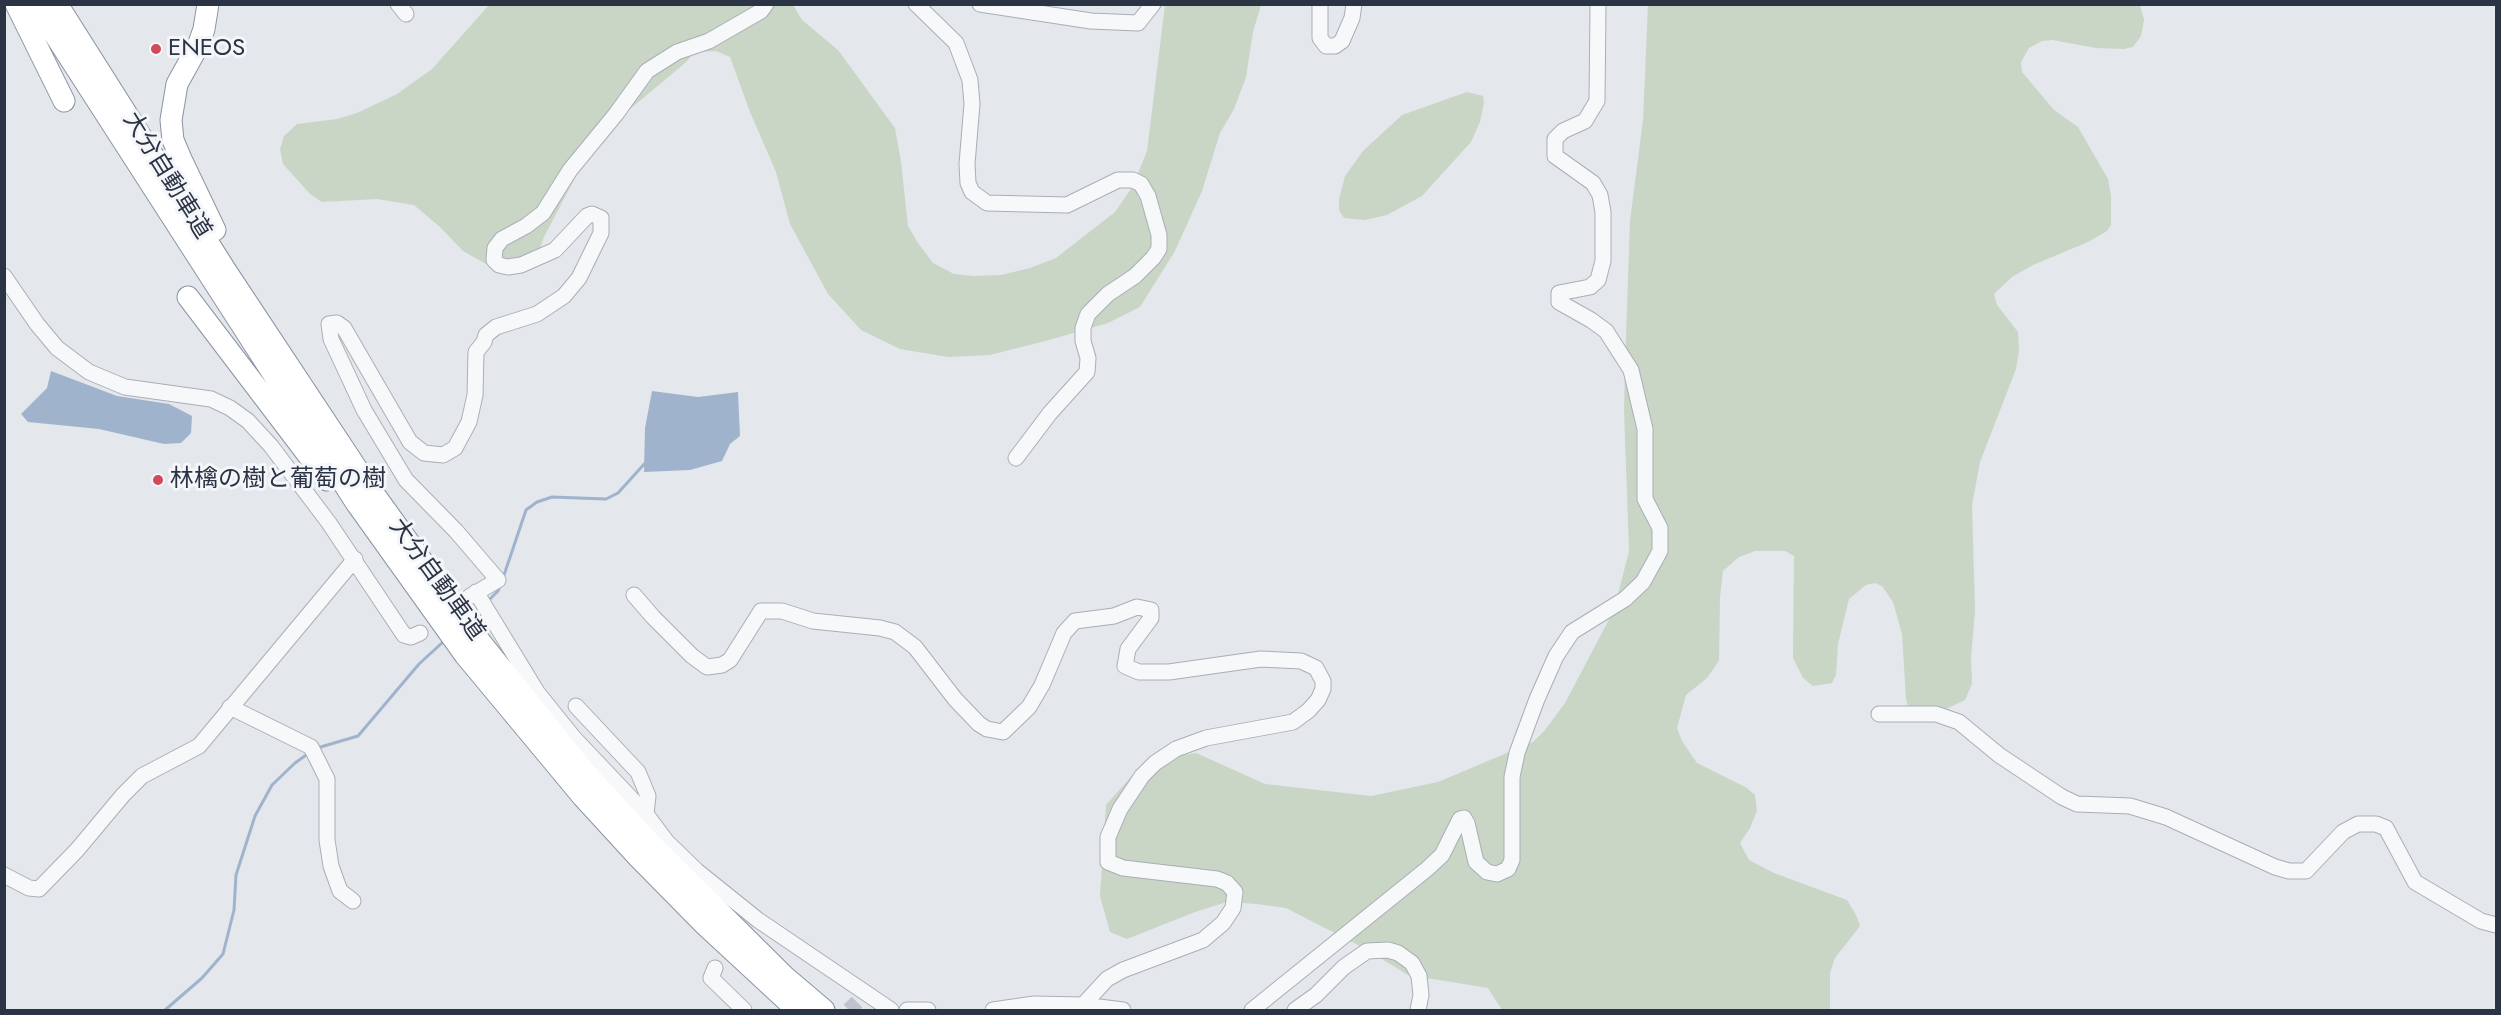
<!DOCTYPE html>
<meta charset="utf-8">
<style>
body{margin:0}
#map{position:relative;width:2501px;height:1015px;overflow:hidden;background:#e4e7ec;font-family:Jost,sans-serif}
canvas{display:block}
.frame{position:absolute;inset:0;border:6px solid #2b3445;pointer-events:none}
</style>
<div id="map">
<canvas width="2501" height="1015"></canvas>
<div class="frame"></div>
</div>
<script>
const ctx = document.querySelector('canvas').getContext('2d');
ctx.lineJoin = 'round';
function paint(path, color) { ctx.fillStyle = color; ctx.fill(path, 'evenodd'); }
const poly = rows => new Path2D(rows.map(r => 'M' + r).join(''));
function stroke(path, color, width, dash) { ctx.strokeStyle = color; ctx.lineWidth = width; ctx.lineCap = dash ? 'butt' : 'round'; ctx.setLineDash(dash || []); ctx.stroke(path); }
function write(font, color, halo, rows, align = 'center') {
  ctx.font = font + ' Jost,"Noto Sans JP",sans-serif'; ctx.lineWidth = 6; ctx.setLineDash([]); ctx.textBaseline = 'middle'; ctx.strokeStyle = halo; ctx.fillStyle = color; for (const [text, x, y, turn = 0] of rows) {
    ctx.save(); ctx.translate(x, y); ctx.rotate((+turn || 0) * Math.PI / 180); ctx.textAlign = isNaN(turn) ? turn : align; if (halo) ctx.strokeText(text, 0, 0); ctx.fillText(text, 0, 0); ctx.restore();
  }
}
paint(poly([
 [489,5,793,5,802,20,838,50,895,128,901,162,908,226,918,243,933,263,954,274,973,276,1001,275,1030,268,1056,258,1115,212,1133,186,1147,151,1165,5,1261,5,1253,32,1246,77,1234,109,1220,133,1202,191,1175,251,1140,307,1108,323,1049,340,990,355,948,357,900,349,861,330,828,294,790,224,776,172,750,112,730,57,716,51,695,52,685,63,586,146,578,160,577,174,544,237,537,257,516,267,486,264,463,251,440,227,414,205,377,199,322,202,310,194,283,164,280,149,284,136,297,124,337,119,357,113,397,94,432,69],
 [1648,5,2140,5,2144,20,2141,36,2133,47,2124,49,2096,48,2052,40,2042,41,2029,48,2021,62,2022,72,2054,110,2078,127,2108,179,2111,196,2111,225,2107,231,2088,242,2033,265,2012,277,1994,294,1997,305,2018,332,2019,351,2016,369,1980,462,1972,505,1975,611,1971,658,1972,684,1965,700,1946,709,1921,712,1909,710,1906,699,1902,634,1893,602,1882,586,1875,583,1866,585,1849,599,1838,644,1836,675,1832,683,1813,686,1803,678,1793,658,1794,556,1785,551,1755,551,1739,557,1723,571,1720,597,1719,661,1707,678,1686,695,1677,728,1682,741,1697,763,1747,788,1755,795,1757,811,1750,828,1740,843,1749,860,1774,873,1847,900,1856,915,1860,926,1835,958,1830,973,1830,1010,1502,1010,1488,988,1408,975,1362,947,1286,908,1257,904,1227,902,1195,912,1127,939,1110,932,1100,896,1106,805,1138,769,1166,757,1196,753,1265,784,1371,796,1438,782,1533,742,1545,730,1565,703,1614,610,1629,551,1624,410,1625,365,1630,221,1643,120],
 [1467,92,1483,96,1484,103,1480,122,1471,142,1422,196,1387,215,1365,220,1344,218,1339,210,1339,199,1345,176,1363,151,1402,115]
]), '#c9d6c5');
paint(poly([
 [51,371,117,396,169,404,192,416,191,433,181,443,164,444,99,429,28,422,21,414,47,388],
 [652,391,698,397,738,392,740,436,730,444,722,461,690,470,644,472,645,428]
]), '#9fb4cc');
stroke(poly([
 [503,578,526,510,537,502,552,497,606,499,618,493,647,461],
 [487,602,498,591,501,584],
 [317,748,358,736,419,664,443,642],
 [165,1010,202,978,223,954,234,910,236,875,255,816,272,785,295,763,309,753]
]), '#9fb4cc', 3);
stroke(poly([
 [849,1010,857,1002]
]), '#bfc3cb', 15, [15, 8]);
const minor = poly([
 [398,4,406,14],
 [916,4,956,43,970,80,972,104,967,164,968,183,972,192,987,203,1067,205,1118,180,1133,180,1141,184,1148,196,1159,235,1159,249,1153,258,1135,276,1108,294,1088,314,1083,328,1083,341,1088,358,1087,372,1050,413,1016,458],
 [980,4,1091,21,1138,23,1153,4],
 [1320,4,1320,38,1326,46,1335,46,1342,41,1352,18,1354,4],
 [4,276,37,324,57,348,89,372,125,387,211,399,230,408,248,421,271,446,329,523,404,635,411,637,420,633],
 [476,592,537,692,574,738,646,814,667,842,697,871,758,920,891,1010],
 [634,595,653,617,692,656,707,667,722,665,730,660,761,611,782,611,813,621,880,628,895,632,915,647,955,699,979,724,987,729,1003,732,1029,707,1042,685,1064,633,1075,621,1114,616,1137,607,1151,610,1151,618,1128,649,1125,666,1139,672,1169,672,1261,659,1301,661,1316,668,1323,681,1323,689,1318,700,1308,711,1293,722,1206,738,1176,749,1155,763,1142,776,1120,809,1108,837,1108,862,1123,868,1217,879,1227,883,1235,892,1233,908,1223,923,1203,940,1123,970,1107,979,1083,1005],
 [469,597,498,580,456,531,406,480,364,410,331,339,329,324,337,323,344,328,410,442,424,453,443,455,455,448,469,422,475,395,476,352,484,342,486,335,496,327,537,314,564,296,579,278,601,233,601,218,592,214,587,216,555,250,521,265,508,267,499,265,494,260,495,248,502,239,526,226,543,213,570,170,616,114,647,71,677,52,709,41,761,11,766,4],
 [576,706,638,772,648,796,646,814],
 [230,707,311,747,327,779,327,840,331,866,340,891,353,901],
 [1879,714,1936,714,1959,722,1999,755,2062,797,2077,804,2130,806,2166,817,2275,867,2289,871,2306,871,2343,832,2358,824,2376,824,2386,828,2415,882,2481,921,2496,925],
 [4,875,29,888,39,889,77,850,123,795,142,776,199,746,355,559],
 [715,968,711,978,744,1010],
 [907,1010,928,1010],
 [993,1010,1034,1004,1083,1005,1123,1010],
 [1252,1010,1427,869,1442,855,1460,819,1464,818,1467,823,1476,862,1487,872,1497,874,1508,869,1512,860,1512,777,1517,753,1537,699,1556,656,1572,632,1625,599,1643,582,1660,551,1660,528,1645,499,1645,429,1631,370,1606,331,1591,320,1559,302,1559,293,1590,287,1598,280,1603,261,1603,212,1600,195,1593,183,1555,156,1555,139,1563,131,1585,121,1597,101,1598,4],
 [1295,1010,1316,995,1344,967,1367,951,1388,950,1398,953,1412,963,1419,976,1421,995,1418,1010]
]);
const highway = poly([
 [16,4,64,101],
 [35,4,357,504,465,655,583,797,638,857,703,923,797,1010],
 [57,4,226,271,369,487,478,639,584,771,651,844,784,976,824,1010],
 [208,4,204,29,198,46,177,84,171,120,173,140,181,159,215,230],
 [188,297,327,480]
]);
stroke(minor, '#a9aeb7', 17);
stroke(highway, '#8b94a3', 23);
stroke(minor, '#f7f8fa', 15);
stroke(highway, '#fff', 21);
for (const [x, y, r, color] of [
 [156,49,6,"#d1495b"],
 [158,480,6,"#d1495b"]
]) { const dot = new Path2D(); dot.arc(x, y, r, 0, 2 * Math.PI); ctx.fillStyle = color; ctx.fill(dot); stroke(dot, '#f4f6f9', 2); }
write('24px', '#2b3445', '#f4f6f9', [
 ["ENEOS",168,49],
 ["林檎の樹と葡萄の樹",170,480]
], 'left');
write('24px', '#2b3445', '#f4f6f9', [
 ["大分自動車道",166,176,58],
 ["大分自動車道",436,580,54]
]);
</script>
